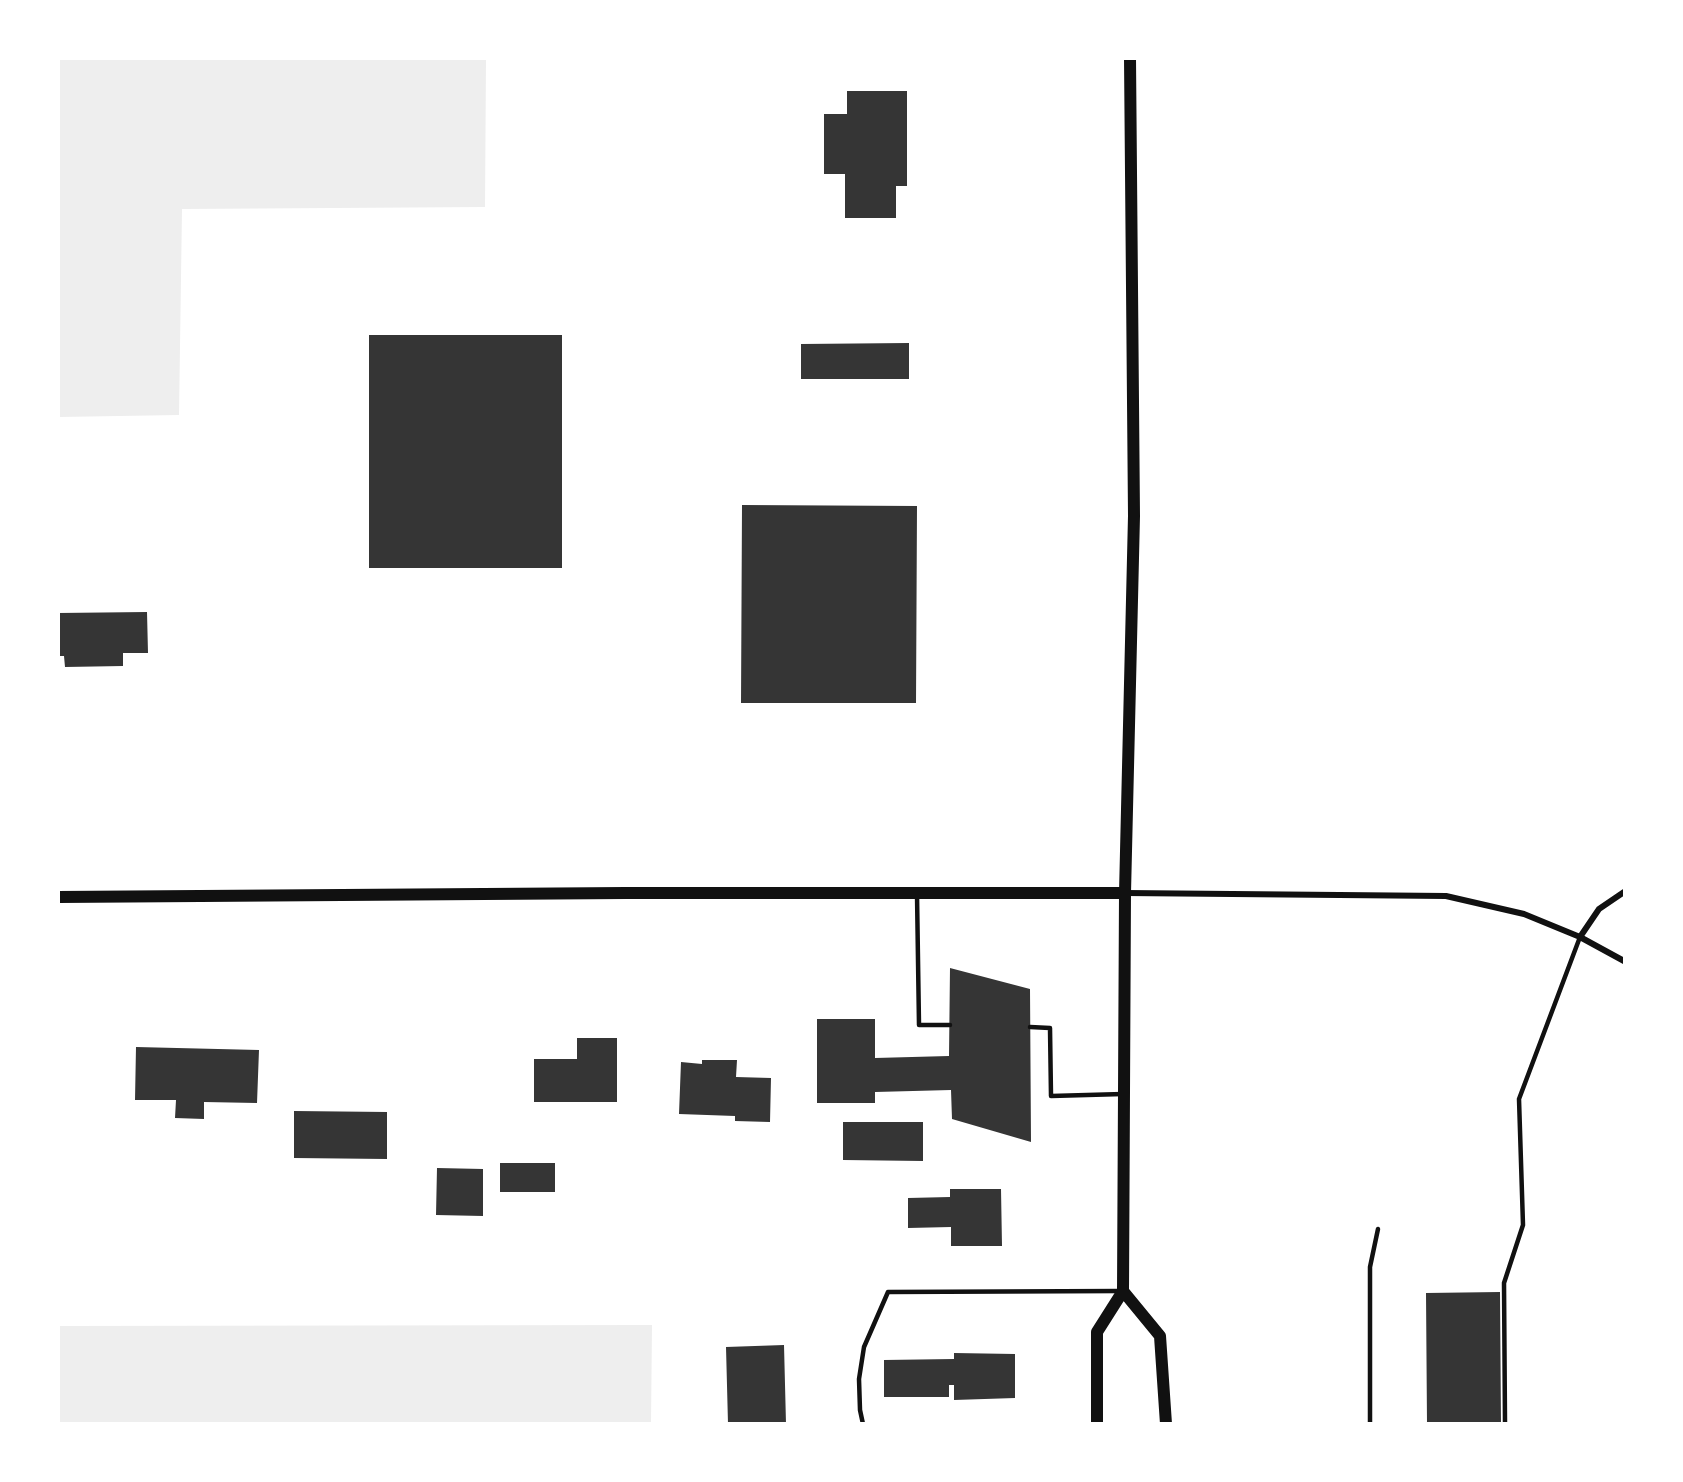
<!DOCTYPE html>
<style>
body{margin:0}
#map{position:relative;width:1683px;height:1482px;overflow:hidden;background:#fff;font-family:"Public Sans",sans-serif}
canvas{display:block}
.frame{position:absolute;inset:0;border:60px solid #fff;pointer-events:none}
</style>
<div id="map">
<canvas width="1683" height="1482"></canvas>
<div class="frame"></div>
</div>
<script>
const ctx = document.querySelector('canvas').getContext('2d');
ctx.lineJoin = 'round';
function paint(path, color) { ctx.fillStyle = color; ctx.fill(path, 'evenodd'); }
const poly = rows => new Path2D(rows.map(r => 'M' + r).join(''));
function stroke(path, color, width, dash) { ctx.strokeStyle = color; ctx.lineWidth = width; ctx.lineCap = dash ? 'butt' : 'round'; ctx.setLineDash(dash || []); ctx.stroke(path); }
paint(poly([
 [58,59,486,59,485,207,182,209,179,415,59,417],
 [652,1325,651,1423,59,1423,59,1326]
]), '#eee');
paint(poly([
 [847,91,907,91,907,186,896,186,896,218,845,218,845,174,824,174,824,114,847,114],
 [369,335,562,335,562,568,369,568],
 [909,343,909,379,801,379,801,344],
 [742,505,917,506,916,703,741,703],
 [147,612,148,653,123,653,123,666,65,667,64,656,58,656,58,613],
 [950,968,1030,989,1031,1142,952,1119,951,1090,875,1092,875,1103,817,1103,817,1019,875,1019,875,1058,949,1056],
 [577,1038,617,1038,617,1102,534,1102,534,1059,577,1059],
 [136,1047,259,1050,257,1103,204,1102,204,1119,175,1118,176,1100,135,1100],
 [702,1060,737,1060,736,1077,771,1078,770,1122,735,1121,735,1116,679,1114,681,1062,702,1064],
 [294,1111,387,1112,387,1159,294,1158],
 [843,1122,923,1122,923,1161,843,1160],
 [500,1163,555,1163,555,1192,500,1192],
 [437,1168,483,1169,483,1216,436,1215],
 [950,1189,1001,1189,1002,1246,951,1246,951,1227,908,1228,908,1198,950,1197],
 [1500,1292,1501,1424,1427,1424,1426,1293],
 [784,1345,786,1424,728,1424,726,1347],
 [954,1353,1015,1354,1015,1398,954,1400,954,1385,949,1385,949,1397,884,1397,884,1360,954,1359]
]), '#353535');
stroke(poly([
 [917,894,919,1025,950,1025],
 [1030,1027,1050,1028,1051,1096,1123,1094],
 [863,1424,860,1410,859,1379,864,1347,888,1292,1121,1291],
 [1370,1424,1370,1267,1378,1229],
 [1505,1424,1504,1283,1523,1225,1519,1099,1580,937]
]), '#111', 4.5);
stroke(poly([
 [1125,893,1446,896,1524,914,1580,937,1624,961],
 [1580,937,1599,909,1624,892]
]), '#111', 6);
stroke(poly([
 [58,897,626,893,1125,893],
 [1123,1291,1160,1336,1166,1424],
 [1097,1424,1097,1332,1123,1291,1125,893,1134,516,1130,58]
]), '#111', 12);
</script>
